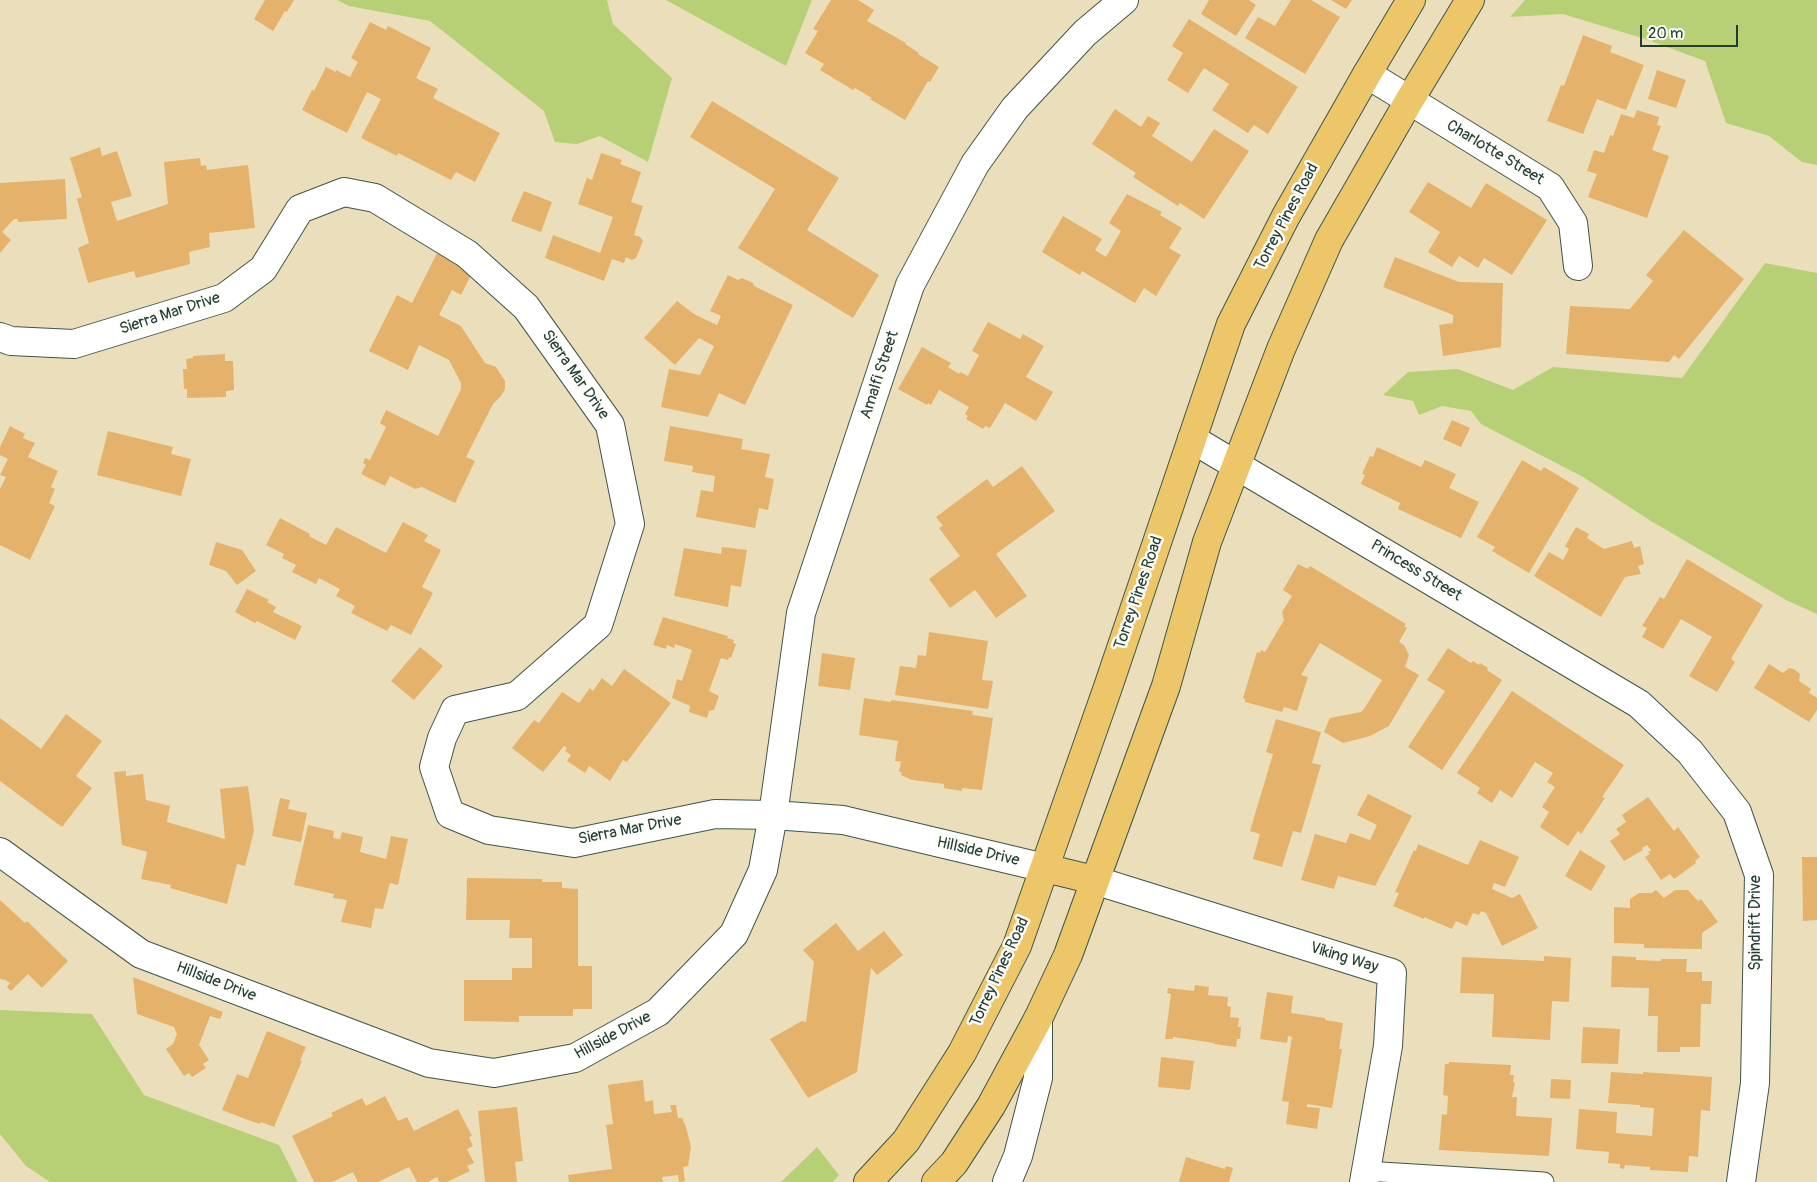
<!DOCTYPE html>
<style>
body{margin:0}
#map{position:relative;width:1817px;height:1182px;overflow:hidden;background:#ebdfbb;font-family:Pangolin,sans-serif}
canvas{display:block}
.scale{position:absolute;left:1640px;top:25px;width:98px;height:22px;box-sizing:border-box;border:2px solid #1f3d34;border-top:0;padding-left:6px;font-size:15px;line-height:18px;white-space:nowrap;color:#1f3d34;-webkit-text-stroke:4px #fdfcf7;paint-order:stroke}
</style>
<div id="map">
<canvas width="1817" height="1182"></canvas>
<div class="scale">20 m</div>
</div>
<script>
const ctx = document.querySelector('canvas').getContext('2d');
ctx.lineJoin = 'round';
function paint(path, color) { ctx.fillStyle = color; ctx.fill(path, 'evenodd'); }
const poly = rows => new Path2D(rows.map(r => 'M' + r).join(''));
function stroke(path, color, width, dash) { ctx.strokeStyle = color; ctx.lineWidth = width; ctx.lineCap = dash ? 'butt' : 'round'; ctx.setLineDash(dash || []); ctx.stroke(path); }
function write(font, color, halo, rows, align = 'center') {
  ctx.font = font + ' Pangolin,sans-serif'; ctx.lineWidth = 5; ctx.setLineDash([]); ctx.textBaseline = 'middle'; ctx.strokeStyle = halo; ctx.fillStyle = color; for (const [text, x, y, turn = 0] of rows) {
    ctx.save(); ctx.translate(x, y); ctx.rotate((+turn || 0) * Math.PI / 180); ctx.textAlign = isNaN(turn) ? turn : align; if (halo) ctx.strokeText(text, 0, 0); ctx.fillText(text, 0, 0); ctx.restore();
  }
}
paint(poly([
 [337,0,607,0,613,24,672,78,648,162,600,136,577,144,555,142,544,111,430,21,349,6],
 [666,0,812,0,786,66],
 [1525,0,1817,0,1817,165,1802,162,1769,136,1726,123,1705,61,1645,39,1563,14,1510,17],
 [1765,263,1817,273,1817,614,1786,600,1651,521,1583,477,1481,424,1471,411,1442,406,1419,415,1413,401,1383,395,1408,372,1458,369,1513,390,1553,367,1682,378],
 [0,1010,92,1014,144,1095,279,1145,298,1182,50,1182,26,1166,0,1134],
 [817,1147,839,1175,833,1182,781,1182]
]), '#b7d076');
paint(poly([
 [265,0,294,0,287,12,285,11,273,31,254,19],
 [831,0,858,0,874,10,867,21,906,43,905,44,919,53,918,54,939,67,930,82,928,81,905,120,870,99,872,98,855,88,853,90,820,70,824,64,805,53,818,31,813,29],
 [1209,0,1249,0,1256,5,1236,36,1201,14],
 [1291,0,1311,0,1340,17,1305,74,1245,38,1258,17,1275,26],
 [1331,0,1352,0,1346,9],
 [1189,19,1298,87,1268,134,1254,125,1248,133,1212,110,1229,84,1204,68,1188,93,1167,80,1183,53,1172,46],
 [370,22,386,30,388,26,431,48,416,78,438,89,433,98,500,133,475,182,456,172,451,180,398,153,397,156,361,138,381,99,367,92,347,133,302,110,312,90,314,91,326,67,336,72,336,70,350,77,358,62,351,58],
 [1583,35,1612,46,1610,52,1644,65,1626,110,1597,99,1583,134,1547,121,1561,85,1564,86],
 [1657,70,1686,80,1676,108,1648,99],
 [712,101,839,178,807,230,879,275,853,318,738,248,775,189,690,137],
 [1115,109,1141,127,1148,116,1160,123,1152,136,1192,162,1214,129,1249,151,1204,219,1180,203,1178,206,1133,177,1136,173,1092,144],
 [1637,110,1659,117,1657,125,1661,126,1652,150,1669,156,1647,218,1588,197,1597,174,1587,171,1594,150,1604,153,1610,135,1613,136,1621,114,1634,118],
 [100,147,102,156,117,151,132,196,111,202,117,221,168,204,164,162,200,158,201,166,206,165,207,170,248,165,255,228,209,233,210,247,189,252,190,264,136,278,134,271,88,283,78,248,89,243,77,199,82,197,70,158],
 [601,153,622,160,620,164,641,172,631,202,643,206,634,235,640,237,643,241,636,258,632,260,626,257,624,263,612,259,604,281,545,258,553,235,600,253,613,217,578,204,587,178,592,180],
 [65,179,67,219,18,222,18,219,14,219,2,232,11,240,0,253,0,183],
 [1428,182,1471,208,1486,183,1547,220,1512,275,1484,258,1478,268,1459,256,1452,267,1428,252,1440,232,1409,212],
 [524,191,552,202,541,232,511,221],
 [1127,194,1162,212,1160,215,1182,228,1169,248,1181,255,1156,296,1144,288,1135,303,1082,271,1080,275,1042,252,1063,216,1102,239,1095,250,1106,257,1121,231,1109,223],
 [1684,230,1744,279,1679,359,1674,355,1669,362,1566,354,1570,306,1630,309,1653,281,1646,275],
 [438,251,473,271,461,295,452,290,439,315,461,326,485,363,496,367,505,381,505,389,501,396,493,404,466,457,475,461,455,503,422,487,415,489,390,476,385,486,361,474,366,465,363,463,365,458,370,460,386,427,380,423,386,410,438,436,461,389,461,383,449,360,419,345,408,370,369,351,397,295,412,303],
 [1395,257,1459,282,1503,283,1501,347,1443,356,1439,325,1453,323,1453,315,1383,287],
 [728,275,738,280,742,278,753,283,754,286,793,305,745,405,719,393,708,417,661,407,669,369,700,375,714,346,699,338,675,365,644,338,677,301,694,314,717,325,721,316,710,311],
 [988,322,1020,339,1023,334,1044,346,1026,377,1053,392,1036,421,1005,403,990,428,985,426,983,429,966,419,968,416,965,414,969,407,939,390,931,405,928,403,927,405,898,389,922,347,951,363,948,367,959,374,960,372,968,376,979,355,972,351],
 [225,354,225,361,233,361,234,390,226,391,226,397,187,398,187,389,184,389,183,369,187,369,186,359,193,358,193,356],
 [1452,420,1470,428,1461,447,1443,439],
 [10,426,25,434,23,438,35,443,28,457,58,471,51,487,55,489,49,503,55,506,30,560,0,545,0,489,6,477,0,475,8,459,0,455,0,447],
 [670,426,743,439,741,449,770,454,765,477,774,479,768,510,759,508,755,528,696,517,701,490,713,492,715,476,692,472,693,466,664,461],
 [108,431,173,447,171,454,191,459,181,496,97,475],
 [1377,447,1421,467,1425,460,1456,474,1449,488,1479,502,1461,538,1398,509,1400,503,1361,484,1365,475,1362,474,1370,456,1373,457],
 [1522,460,1541,471,1544,467,1579,488,1529,573,1492,551,1495,547,1477,537],
 [1022,466,1055,511,996,554,1027,596,996,618,975,590,950,608,929,579,960,556,939,528,943,526,936,517,987,479,993,487],
 [280,518,310,534,309,536,326,545,336,527,386,553,403,522,428,535,424,541,441,550,422,587,433,593,411,635,391,625,387,631,351,613,355,606,336,596,340,589,319,578,316,584,292,572,296,565,282,558,284,554,266,545],
 [1576,527,1589,534,1587,538,1604,549,1632,541,1634,548,1640,546,1644,564,1638,566,1641,574,1625,577,1601,617,1534,576,1549,552,1563,560,1569,549,1565,546],
 [216,542,242,550,256,571,237,585,226,571,209,565],
 [722,547,747,550,741,587,731,585,728,607,674,596,684,548,721,554],
 [1687,559,1763,605,1731,659,1735,662,1717,692,1689,676,1712,637,1681,619,1663,649,1642,637,1647,628,1642,626,1660,597,1664,599],
 [1298,564,1308,569,1310,566,1406,624,1404,626,1407,628,1399,642,1404,645,1409,655,1405,667,1419,675,1389,726,1370,736,1343,743,1324,732,1330,718,1361,712,1364,709,1382,680,1320,643,1301,675,1308,677,1297,711,1284,707,1282,712,1245,702,1245,699,1243,698,1257,652,1260,653,1261,650,1265,652,1284,620,1282,612,1292,596,1283,590],
 [247,589,269,600,267,602,276,607,273,612,302,626,295,640,257,621,255,623,235,612],
 [663,617,728,636,727,638,734,640,733,643,736,644,731,658,729,657,728,660,721,658,709,691,719,696,714,710,709,711,707,718,689,712,690,706,672,698,677,679,682,681,692,650,675,644,674,648,667,645,666,649,653,645],
 [929,632,988,641,982,680,993,681,988,709,895,695,900,666,916,668,918,655,926,656],
 [420,647,443,666,414,700,391,681],
 [1448,648,1471,663,1473,661,1479,665,1480,663,1488,668,1487,670,1502,680,1442,770,1408,747,1445,691,1427,680],
 [822,653,855,658,850,690,818,686],
 [1769,664,1783,673,1789,668,1794,669,1800,674,1799,681,1811,689,1809,693,1817,698,1817,710,1809,722,1754,688],
 [624,669,671,703,627,762,623,760,610,781,589,766,585,773,567,761,571,755,565,751,567,748,564,746,543,772,512,748,534,720,539,723,562,692,579,703,590,688,593,691,602,678,612,686],
 [1512,691,1624,765,1602,797,1605,798,1581,834,1578,831,1568,846,1540,827,1549,812,1542,807,1555,787,1547,782,1553,773,1535,762,1512,798,1500,790,1492,803,1477,793,1480,788,1457,773],
 [864,698,891,702,891,700,973,711,972,715,993,718,982,790,962,788,962,791,944,788,944,784,912,780,901,775,902,772,899,772,901,762,904,762,895,761,898,741,859,735],
 [66,714,102,741,76,776,92,788,62,827,0,781,0,718,41,749],
 [1276,719,1321,732,1312,763,1321,765,1301,833,1293,831,1282,867,1253,859,1260,834,1250,831,1273,754,1266,752],
 [126,771,126,776,143,774,146,800,170,806,167,822,225,839,220,789,248,786,254,831,245,866,237,864,227,904,170,888,171,885,141,879,147,852,122,845,114,772],
 [1368,794,1412,816,1375,886,1338,876,1334,889,1301,880,1315,834,1346,843,1350,833,1370,840,1377,825,1357,815],
 [1648,797,1674,831,1678,827,1700,857,1695,861,1696,863,1674,879,1670,874,1661,880,1645,857,1650,854,1648,852,1651,850,1647,845,1642,848,1643,850,1624,861,1610,841,1620,834,1616,829,1626,822,1622,815],
 [280,798,290,800,288,809,307,813,301,842,272,836],
 [308,825,334,831,333,838,340,839,342,832,363,837,360,852,386,859,391,836,408,839,398,885,390,883,383,909,375,908,371,928,341,922,347,900,333,898,334,894,294,885],
 [1480,840,1519,857,1505,887,1494,883,1492,889,1512,898,1520,894,1538,928,1502,946,1486,913,1481,911,1479,915,1473,913,1467,926,1456,921,1452,929,1424,917,1424,919,1393,906,1399,893,1395,892,1414,850,1416,851,1418,844,1468,865],
 [1580,850,1606,866,1591,891,1565,876],
 [1802,857,1817,857,1817,920,1803,921],
 [467,878,542,879,542,882,562,882,562,888,578,889,578,966,592,966,592,1009,573,1009,573,1016,519,1016,519,1022,464,1021,464,980,512,980,512,968,532,968,532,938,509,938,510,920,466,920],
 [1656,890,1664,898,1675,890,1688,890,1698,901,1701,899,1718,922,1702,933,1702,949,1644,948,1644,944,1614,943,1614,907,1630,908,1630,899,1639,893,1652,893],
 [0,900,25,923,27,921,68,961,42,988,28,974,11,991,7,987,10,983,4,979,2,980,0,978],
 [836,923,858,951,884,931,903,955,877,975,871,968,857,1072,808,1098,770,1039,802,1021,806,1022,814,962,803,950],
 [1544,956,1571,958,1569,1002,1552,1001,1550,1040,1492,1037,1494,994,1460,993,1462,957,1544,961],
 [1612,956,1636,957,1636,960,1661,961,1661,959,1687,959,1686,972,1702,972,1702,981,1712,981,1711,1004,1701,1004,1700,1047,1680,1047,1680,1052,1657,1052,1658,1016,1648,1016,1649,988,1611,987],
 [133,977,223,1012,220,1019,210,1016,199,1045,209,1060,203,1064,206,1068,192,1077,189,1073,184,1076,166,1049,173,1044,177,1034,174,1027,137,1014],
 [1195,985,1209,987,1208,995,1228,997,1227,1006,1231,1007,1230,1017,1239,1018,1238,1027,1241,1027,1240,1039,1237,1039,1236,1047,1214,1044,1214,1043,1173,1037,1173,1039,1165,1039,1171,994,1167,993,1168,988,1194,991],
 [1267,992,1293,996,1291,1013,1325,1018,1325,1020,1343,1023,1339,1049,1342,1049,1332,1108,1307,1104,1307,1107,1320,1108,1317,1129,1286,1124,1289,1102,1282,1101,1292,1037,1288,1036,1287,1043,1260,1039],
 [1583,1027,1620,1029,1618,1064,1581,1063],
 [267,1031,306,1047,300,1061,302,1061,274,1127,261,1122,260,1124,248,1120,222,1110,237,1074,248,1078],
 [1161,1057,1194,1061,1190,1090,1158,1087],
 [1449,1062,1511,1065,1510,1075,1514,1075,1513,1082,1515,1083,1512,1097,1517,1097,1516,1116,1552,1118,1549,1156,1439,1150,1442,1114,1447,1115,1448,1096,1443,1095,1445,1064,1449,1064],
 [1611,1072,1643,1074,1643,1072,1712,1077,1710,1111,1701,1110,1698,1157,1689,1156,1688,1172,1650,1170,1650,1167,1625,1165,1624,1169,1620,1168,1620,1164,1608,1163,1609,1152,1576,1149,1579,1109,1617,1112,1616,1133,1652,1136,1654,1108,1640,1107,1640,1105,1608,1103],
 [1551,1079,1571,1080,1570,1099,1550,1098],
 [643,1080,645,1102,653,1100,654,1114,672,1112,670,1105,676,1105,678,1118,682,1118,686,1127,691,1147,688,1166,683,1167,685,1181,679,1182,678,1175,662,1177,663,1182,569,1182,568,1175,612,1169,606,1125,613,1124,608,1085],
 [385,1096,398,1121,407,1117,414,1131,458,1109,472,1136,469,1137,473,1146,467,1149,474,1163,467,1166,470,1171,447,1182,439,1182,437,1177,428,1182,417,1182,409,1167,378,1182,358,1182,353,1172,332,1182,314,1182,292,1136,333,1116,331,1113,362,1098,366,1106],
 [517,1107,523,1161,515,1162,517,1182,485,1182,478,1111],
 [1186,1157,1225,1169,1226,1166,1233,1168,1229,1182,1179,1182]
]), '#e5b26b');
const service = poly([
 [1365,1171,1544,1182]
]);
const minor = poly([
 [1367,74,1550,187,1573,223,1578,266],
 [0,337,11,341,74,344,224,298,263,269,300,209,344,192,375,198,467,254,526,307,610,425,630,524,598,625,517,696,455,710,442,738,434,767,450,814,489,830,574,843,715,814,773,815,843,820,1045,868],
 [0,852,141,954,429,1063,494,1073,575,1058,658,1012,734,934,763,870,773,815,801,613,910,285,975,164,1015,108,1085,33,1124,0],
 [1094,880,1392,973,1388,1046,1364,1182],
 [1007,1182,1018,1156,1038,1078,1038,1019]
]);
const tertiary = poly([
 [1192,439,1639,704,1690,752,1737,812,1759,875,1755,1083,1741,1182]
]);
const primary = poly([
 [1045,868,1094,880],
 [868,1182,906,1141,962,1053,1017,946,1108,687,1231,324,1286,216,1367,74,1411,0],
 [936,1182,954,1163,991,1106,1038,1019,1068,955,1166,686,1207,542,1281,349,1329,240,1409,101,1470,0]
]);
stroke(service, '#3e5548', 21);
stroke(minor, '#3e5548', 30);
stroke(tertiary, '#3e5548', 30);
stroke(primary, '#3e5548', 30);
stroke(service, '#fff', 19);
stroke(minor, '#fff', 28);
stroke(tertiary, '#fff', 28);
stroke(primary, '#ecc669', 28);
write('16px', '#1f3d34', '#fdfcf7', [
 ["Charlotte Street",1495,153,31],
 ["Torrey Pines Road",1287,217,-62],
 ["Sierra Mar Drive",170,314,-18],
 ["Sierra Mar Drive",575,375,55],
 ["Amalfi Street",880,375,-72],
 ["Princess Street",1416,571,31],
 ["Torrey Pines Road",1139,593,-71],
 ["Sierra Mar Drive",630,830,-11],
 ["Hillside Drive",978,852,13],
 ["Spindrift Drive",1756,923,-90],
 ["Viking Way",1344,958,17],
 ["Torrey Pines Road",1000,972,-65],
 ["Hillside Drive",216,982,21],
 ["Hillside Drive",613,1036,-28]
]);
</script>
